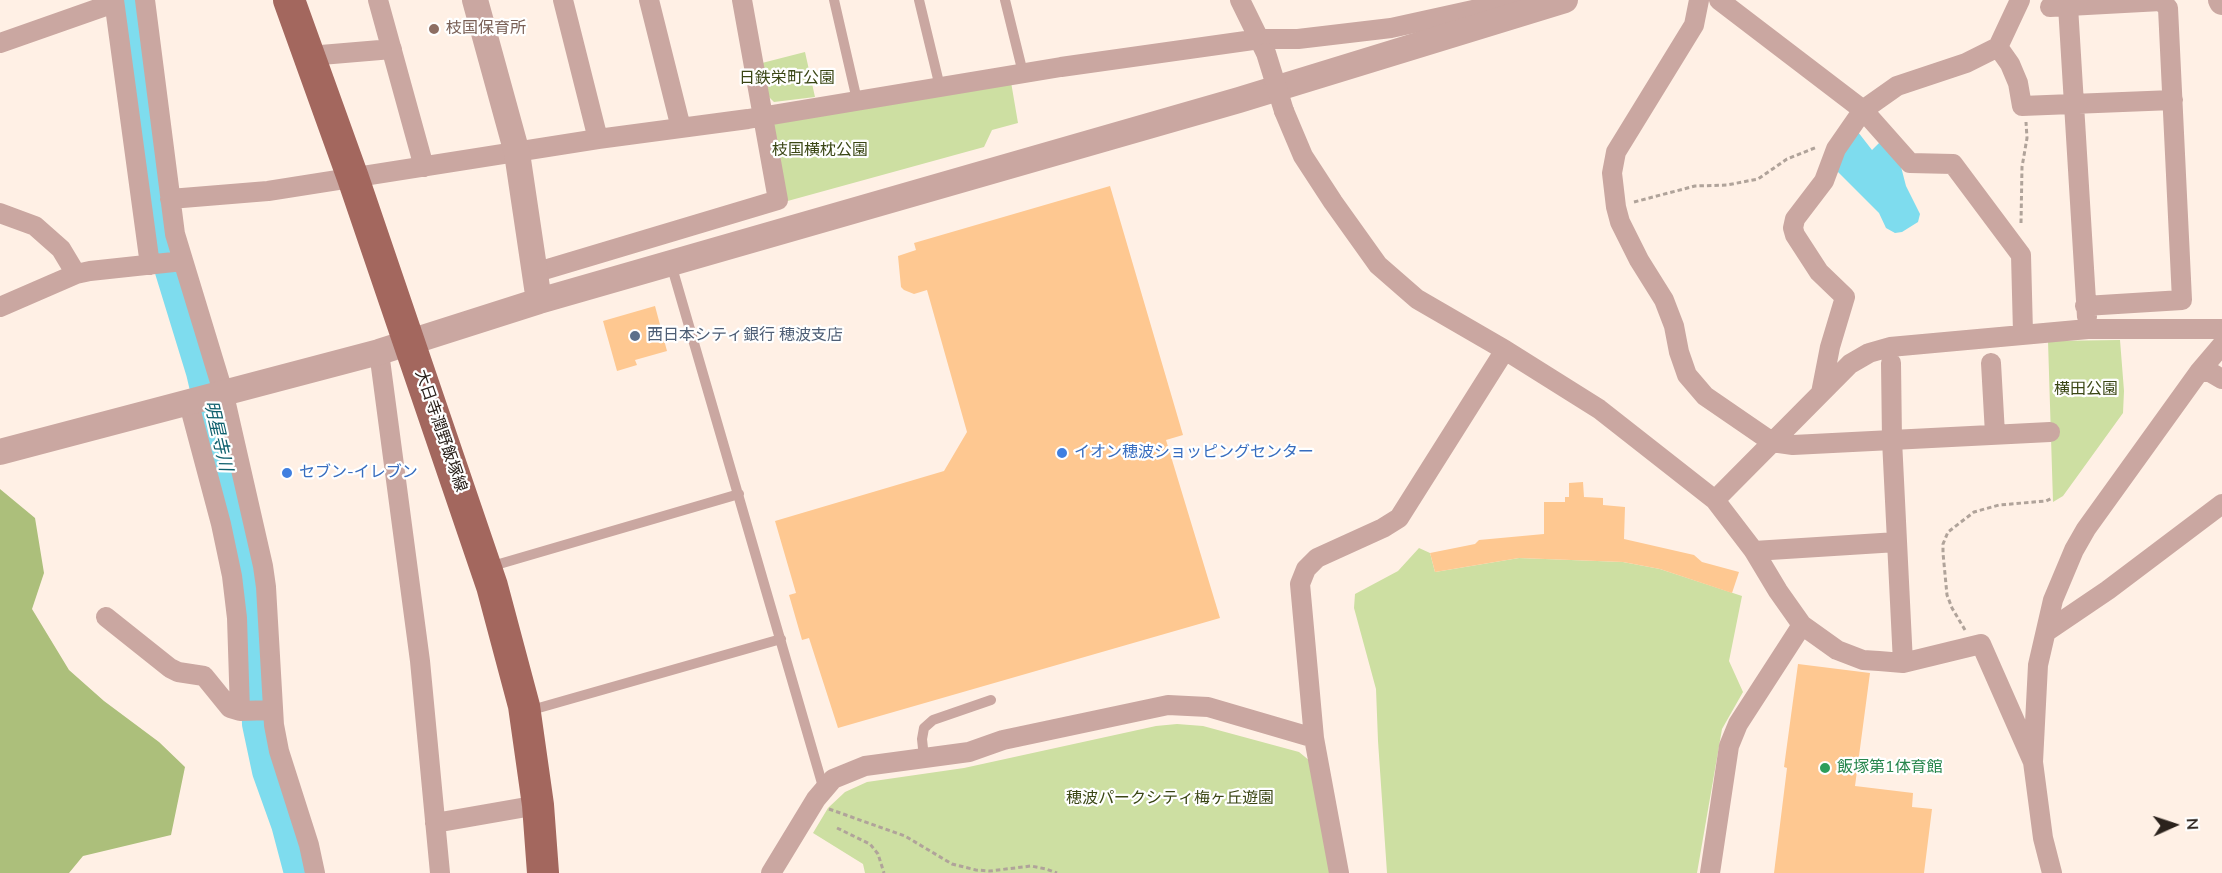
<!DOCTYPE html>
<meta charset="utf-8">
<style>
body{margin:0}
#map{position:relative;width:2222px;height:873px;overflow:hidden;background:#fff0e5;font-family:"Nunito Sans",sans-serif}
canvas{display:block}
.north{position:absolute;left:2144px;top:795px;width:60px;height:60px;-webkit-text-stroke:4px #fff;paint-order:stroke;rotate:87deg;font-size:16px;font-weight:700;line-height:24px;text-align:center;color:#2b221c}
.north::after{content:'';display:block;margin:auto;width:21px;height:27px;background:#2b221c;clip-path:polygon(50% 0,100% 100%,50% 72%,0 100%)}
</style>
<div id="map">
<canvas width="2222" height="873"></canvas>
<div class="north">N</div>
</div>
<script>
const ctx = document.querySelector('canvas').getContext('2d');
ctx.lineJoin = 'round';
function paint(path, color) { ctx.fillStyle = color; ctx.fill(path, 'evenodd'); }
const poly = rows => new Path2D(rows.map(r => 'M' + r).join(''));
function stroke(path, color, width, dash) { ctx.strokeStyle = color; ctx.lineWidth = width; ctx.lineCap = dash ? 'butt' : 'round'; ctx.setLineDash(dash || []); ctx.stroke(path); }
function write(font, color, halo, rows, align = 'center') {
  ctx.font = font + ' "Nunito Sans","Noto Sans JP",sans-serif'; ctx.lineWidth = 4.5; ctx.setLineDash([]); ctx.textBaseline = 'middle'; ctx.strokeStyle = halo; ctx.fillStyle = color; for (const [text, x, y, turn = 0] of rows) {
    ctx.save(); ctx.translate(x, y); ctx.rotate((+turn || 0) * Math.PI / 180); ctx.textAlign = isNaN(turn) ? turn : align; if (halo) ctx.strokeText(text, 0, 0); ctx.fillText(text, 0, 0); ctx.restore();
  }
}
paint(poly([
 [805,52,815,97,774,102,768,96,762,63],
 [1011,82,1018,123,992,130,984,147,784,202,771,120],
 [2120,340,2124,391,2123,413,2063,496,2053,502,2048,341],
 [1419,548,1430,553,1435,572,1519,558,1623,562,1660,569,1742,596,1729,661,1743,692,1722,729,1697,873,1387,873,1378,741,1376,689,1354,608,1355,594,1398,571],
 [1177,724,1203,726,1299,752,1310,761,1330,873,865,873,863,864,813,833,828,808,845,792,867,782,964,768,1156,726]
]), '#cddfa2');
paint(poly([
 [0,489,35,518,44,573,32,609,69,670,104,701,159,742,185,767,171,835,83,856,69,873,0,873]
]), '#acbf7b');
paint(poly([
 [1858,132,1872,150,1883,139,1899,159,1906,186,1920,214,1918,222,1902,232,1895,233,1886,228,1879,213,1835,169,1836,163]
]), '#7edcee');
stroke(poly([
 [128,0,151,172,171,271,202,372,243,546,253,605,258,724,268,771,287,824,300,873]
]), '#7edcee', 32);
paint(poly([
 [1110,186,1183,435,1166,440,1220,618,838,728,809,638,802,640,789,595,796,593,775,521,944,471,967,432,927,290,914,294,904,290,901,287,898,256,916,250,914,243],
 [655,306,667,351,635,360,637,365,617,371,603,321],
 [1583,482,1584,497,1603,498,1603,505,1625,507,1624,539,1694,555,1702,562,1739,572,1732,593,1660,569,1623,562,1519,558,1435,572,1430,553,1475,544,1479,540,1544,534,1544,502,1565,502,1565,497,1569,497,1569,483],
 [1798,664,1870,673,1855,786,1913,793,1912,807,1932,809,1924,873,1774,873,1787,768,1784,767]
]), '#fec891');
stroke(poly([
 [1634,202,1695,186,1727,185,1758,179,1787,159,1817,147],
 [2021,223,2022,167,2027,138,2026,122],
 [1965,630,1952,608,1947,595,1943,553,1943,544,1948,532,1974,512,1999,505,2046,501,2052,498],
 [829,809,905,836,952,864,976,870,990,871,1031,866,1046,869,1057,873],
 [837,828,870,844,878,854,884,873]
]), '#b0a39a', 3, [4.5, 3]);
stroke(poly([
 [834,0,857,100],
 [919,0,940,87],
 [1005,0,1023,73],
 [671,264,824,790],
 [489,567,739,494],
 [528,711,781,639],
 [924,758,922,739,924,728,933,720,991,700]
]), '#caa7a1', 10);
stroke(poly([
 [114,0,150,265],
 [145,0,175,234,224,395,263,566,266,587,274,725,279,751,309,845,315,873],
 [378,0,424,167],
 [563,0,598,139],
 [649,0,681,128],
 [1240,0,1265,51],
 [1699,0,1694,25,1616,152,1612,173,1616,207,1620,222,1639,260,1664,300,1674,326,1679,352,1687,375,1705,396,1772,442,1793,445,2050,432],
 [1719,0,1863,110,1910,163,1953,164,2021,255,2023,333],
 [2068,6,2087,317],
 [2050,7,2161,1,2168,8,2182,300,2085,306],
 [0,43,114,3],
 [1998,47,2010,64,2018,83,2022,106,2173,100],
 [309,56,392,49],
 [1284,111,1303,156,1333,202,1378,265,1417,299,1505,350,1599,409,1715,500,1754,551,1778,591,1802,625,1837,650,1863,660,1879,661,1903,663,1981,644,2033,762],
 [170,199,268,191,598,139,748,119,1061,67,1260,39,1298,39,1391,28,1514,1,1534,9,1534,4],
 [0,213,35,226,61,249,76,274],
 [534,273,778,200,742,0],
 [0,307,76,274,90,271,183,261],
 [379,352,420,661,440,873],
 [1891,363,1892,440,1903,663],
 [1991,363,1995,434],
 [2199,372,2210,372,2222,379],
 [1821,393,1830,347,1845,297,1819,272,1795,235,1793,228,1795,219,1824,181,1836,149,1863,110,1897,86,1966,63,1998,47,2020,0],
 [189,404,221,524,232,576,237,618,240,711,273,710],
 [1715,500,1850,364,1869,353,1890,347,2088,329,2222,329],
 [1754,551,1897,542],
 [106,617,170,668,178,672,204,676,230,708,240,711],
 [2046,632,2108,590,2222,504],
 [435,823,538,805],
 [771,873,816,799,833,779,865,766,969,752,1003,740,1168,705,1208,707,1314,738],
 [1339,873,1314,738,1300,584,1306,569,1317,558,1383,528,1399,518,1505,350],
 [1710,873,1729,746,1738,724,1802,625],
 [2052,873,2043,838,2033,762,2038,665,2053,600,2074,550,2086,529,2199,372,2222,345]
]), '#caa7a1', 20);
stroke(poly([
 [475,0,517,153,539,301],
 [2221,0,2222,2],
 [0,452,379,352,539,301,1239,100,1565,0]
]), '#caa7a1', 26);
stroke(poly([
 [289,0,353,178,492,586,524,706,538,805,543,873]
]), '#a3675e', 32);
stroke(poly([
 [1266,53,1284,111]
]), '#caa7a1', 20);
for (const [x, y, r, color] of [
 [434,29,6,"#8d6e63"],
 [635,336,6,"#5c6f8a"],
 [1062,453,6,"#3f7fe0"],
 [287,473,6,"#3f7fe0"],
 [1825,768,6,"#2e9e5b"]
]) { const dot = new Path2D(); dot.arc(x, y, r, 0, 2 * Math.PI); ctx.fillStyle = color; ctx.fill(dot); stroke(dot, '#fff', 2); }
write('16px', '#785e54', '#fff', [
 ["枝国保育所",446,29]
], 'left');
write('16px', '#3a4614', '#fff', [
 ["日鉄栄町公園",787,79],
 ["枝国横枕公園",820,151],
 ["横田公園",2086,390],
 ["穂波パークシティ梅ヶ丘遊園",1170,799]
]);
write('16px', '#4e5e75', '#fff', [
 ["西日本シティ銀行 穂波支店",647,336]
], 'left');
write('16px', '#2b221c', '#fff', [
 ["大日寺潤野飯塚線",440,431,71]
]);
write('16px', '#366cbe', '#fff', [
 ["イオン穂波ショッピングセンター",1074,453],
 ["セブン-イレブン",299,473]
], 'left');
write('16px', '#27864d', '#fff', [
 ["飯塚第1体育館",1837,768]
], 'left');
write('italic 18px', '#0f606d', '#fff', [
 ["明星寺川",217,436,77]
]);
</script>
